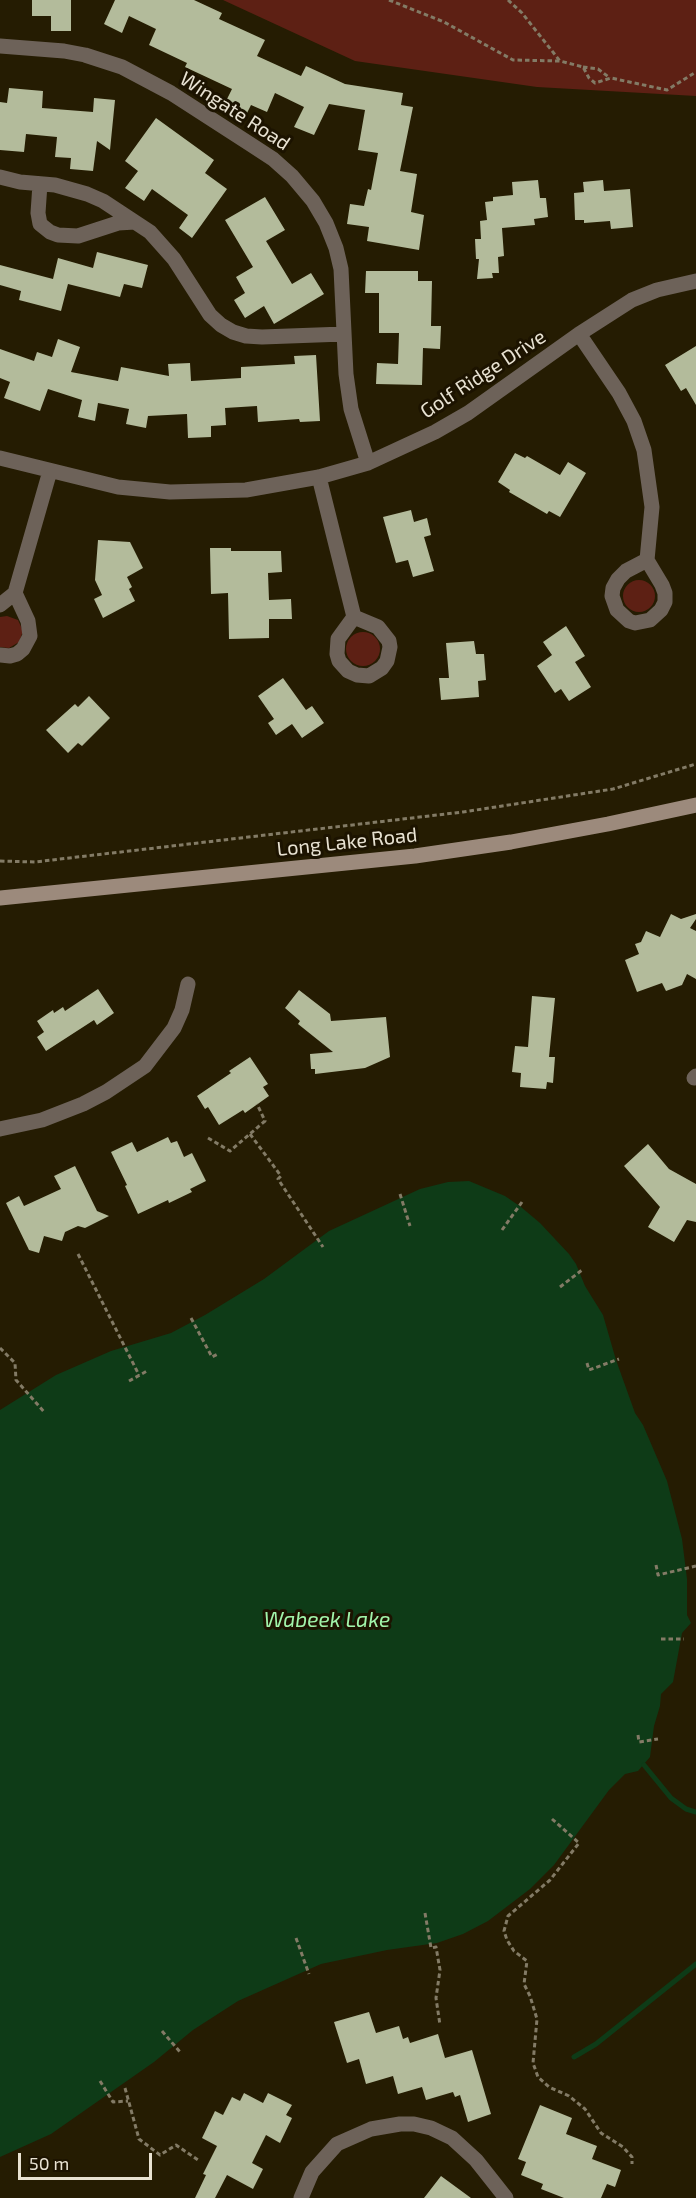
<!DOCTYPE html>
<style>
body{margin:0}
#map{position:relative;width:696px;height:2198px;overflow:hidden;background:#251c02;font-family:"Exo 2",sans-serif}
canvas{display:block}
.scale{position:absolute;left:18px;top:2153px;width:134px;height:27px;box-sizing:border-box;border:3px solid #e8e2d2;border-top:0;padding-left:8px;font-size:18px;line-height:21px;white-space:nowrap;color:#e8e2d2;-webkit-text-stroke:4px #1c1300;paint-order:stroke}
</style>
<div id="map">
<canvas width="696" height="2198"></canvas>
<div class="scale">50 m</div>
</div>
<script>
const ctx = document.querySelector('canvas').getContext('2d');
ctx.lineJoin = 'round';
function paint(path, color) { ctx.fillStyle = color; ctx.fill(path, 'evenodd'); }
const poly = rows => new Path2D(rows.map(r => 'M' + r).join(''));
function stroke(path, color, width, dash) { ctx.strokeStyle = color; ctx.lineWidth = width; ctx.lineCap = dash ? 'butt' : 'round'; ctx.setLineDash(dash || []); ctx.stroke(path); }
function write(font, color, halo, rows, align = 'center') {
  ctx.font = font + ' "Exo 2",sans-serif'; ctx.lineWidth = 6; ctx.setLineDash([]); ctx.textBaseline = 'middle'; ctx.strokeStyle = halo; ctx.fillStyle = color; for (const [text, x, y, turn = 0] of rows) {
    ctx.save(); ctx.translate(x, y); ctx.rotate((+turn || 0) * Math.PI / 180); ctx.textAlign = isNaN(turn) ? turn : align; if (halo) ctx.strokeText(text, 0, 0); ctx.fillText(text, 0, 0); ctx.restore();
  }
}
paint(poly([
 [223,0,696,0,696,96,537,87,355,61],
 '623 596a16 16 0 1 1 32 0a16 16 0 1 1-32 0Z',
 [7,616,18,620,23,631,19,642,9,648,0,647,0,617],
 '346 649a17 17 0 1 1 34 0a17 17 0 1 1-34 0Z'
]), '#5d2014');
paint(poly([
 [469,1181,505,1196,521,1207,540,1223,569,1254,576,1264,585,1286,603,1315,616,1360,635,1413,643,1425,667,1481,682,1539,687,1579,687,1615,691,1623,682,1633,673,1682,661,1694,660,1706,654,1726,650,1757,638,1771,625,1774,609,1790,554,1865,530,1889,488,1921,463,1934,437,1943,387,1950,321,1964,238,2001,193,2030,154,2062,51,2134,0,2157,0,1410,56,1375,111,1351,171,1333,205,1315,264,1279,329,1231,420,1189,448,1182]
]), '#0e3b17');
stroke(poly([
 [644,1765,671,1798,686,1809,696,1812],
 [574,2057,596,2044,696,1964]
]), '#0e3b17', 5);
paint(poly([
 [32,0,71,0,71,31,51,31,51,16,32,16],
 [115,0,194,0,222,13,219,19,265,40,257,56,301,76,306,66,345,84,403,93,401,105,413,107,400,171,417,174,411,212,424,215,419,250,367,241,369,227,347,224,350,204,364,206,368,189,371,190,378,153,358,150,365,110,329,104,314,135,294,127,304,107,275,93,267,112,251,105,247,113,225,103,232,89,185,67,187,63,149,45,156,29,129,16,122,33,104,24],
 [9,88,43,91,42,108,93,112,94,98,115,100,110,150,97,141,93,171,70,169,71,158,55,157,57,137,26,134,24,152,0,150,0,102,7,103],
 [156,118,214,160,205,173,227,189,192,238,179,228,188,215,152,189,144,201,125,188,138,171,125,161],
 [538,180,540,198,546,198,548,217,534,219,535,225,502,228,504,256,498,257,499,273,492,273,493,278,477,279,479,259,476,259,475,239,481,239,480,221,487,220,485,202,493,201,493,197,513,195,512,182],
 [603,180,604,191,630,189,633,227,611,229,610,221,584,223,584,220,575,220,574,193,584,192,583,182],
 [265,197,285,230,266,241,292,284,311,273,324,294,274,324,264,306,245,318,234,300,245,293,236,277,253,267,225,220],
 [97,252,148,265,142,288,124,284,120,297,68,284,61,311,19,300,21,291,0,285,0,265,53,279,58,258,93,268],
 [366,271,418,271,418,281,432,281,431,326,441,326,440,349,423,348,422,385,376,384,377,363,398,364,399,333,379,333,379,293,365,293],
 [58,339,80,347,71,372,118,381,121,367,169,376,168,364,190,363,191,381,241,378,241,367,295,364,294,356,316,355,320,421,300,422,299,419,258,422,257,406,225,408,226,425,211,426,211,437,188,438,187,414,148,416,146,428,126,424,129,409,98,403,95,421,78,417,82,400,48,389,40,411,4,398,10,382,0,378,0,349,34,361,37,352,52,357],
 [696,346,696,405,686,388,681,391,665,365],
 [515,453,525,458,527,456,560,475,568,462,586,473,560,517,549,511,547,514,509,492,510,490,498,482],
 [411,510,414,522,427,518,431,535,424,537,434,571,413,577,408,560,396,563,383,517],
 [98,540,130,542,143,568,127,577,132,587,129,589,135,601,103,618,94,599,102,595,95,580],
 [210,548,231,548,231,551,281,551,282,572,268,573,269,600,291,599,292,619,269,619,269,638,229,639,228,593,211,594],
 [566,626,585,656,575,662,591,687,569,701,561,689,555,693,537,666,552,655,543,642],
 [474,641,476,654,484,654,486,680,478,681,479,697,441,700,439,678,449,678,446,643],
 [283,678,306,710,312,706,324,723,302,738,292,724,276,735,268,723,274,719,258,696],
 [89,696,110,718,82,746,78,743,68,753,46,730,75,704,78,707],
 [671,914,681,919,696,914,696,919,690,928,696,931,696,979,687,974,682,985,666,991,662,983,637,992,625,960,639,954,635,944,641,942,646,931,660,937],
 [98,989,114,1013,97,1025,94,1020,46,1051,37,1037,44,1032,37,1021,53,1010,54,1013,63,1007,65,1011],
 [299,990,330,1014,331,1021,386,1017,390,1057,365,1068,315,1074,315,1069,311,1069,310,1054,333,1052,298,1024,300,1021,285,1008],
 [532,996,555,998,549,1057,555,1057,553,1083,547,1082,546,1089,520,1087,521,1073,512,1072,515,1046,528,1047],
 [250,1057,268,1084,263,1087,269,1096,245,1113,243,1110,219,1125,208,1107,205,1109,197,1096,231,1073,229,1071],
 [168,1137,171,1143,177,1141,184,1157,192,1153,206,1181,190,1189,192,1192,169,1203,168,1200,138,1214,125,1186,127,1185,111,1152,132,1142,137,1152],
 [648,1144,669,1169,696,1184,696,1222,687,1220,674,1242,648,1227,660,1207,624,1166],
 [75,1166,97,1211,109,1216,85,1228,78,1226,65,1232,62,1241,44,1236,39,1253,29,1250,6,1203,19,1196,24,1206,61,1189,54,1176],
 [369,2012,376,2033,399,2026,403,2039,408,2037,410,2043,438,2034,445,2058,472,2050,491,2114,468,2122,460,2095,455,2097,453,2092,426,2100,422,2087,398,2094,393,2076,366,2084,359,2059,347,2063,334,2022],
 [244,2093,263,2103,268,2093,292,2105,286,2115,292,2118,280,2143,266,2135,252,2163,263,2169,253,2189,227,2175,215,2198,195,2198,206,2175,203,2174,217,2146,202,2138,215,2111,223,2115,232,2097,240,2101],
 [540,2105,572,2118,566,2134,597,2146,592,2159,621,2170,615,2187,607,2184,601,2198,564,2198,541,2189,543,2184,521,2175,526,2162,518,2159],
 [441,2176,471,2198,424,2198]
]), '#b3bb9b');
stroke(poly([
 [389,0,444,22,513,60,560,61,583,67,589,78,595,83,611,78,667,90,696,72],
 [508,0,522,13,560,61],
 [583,67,598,69,610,78],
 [0,861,35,862,463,812,613,789,696,764],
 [250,1134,281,1176,278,1179,323,1247],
 [208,1138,230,1151,265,1121,257,1104],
 [400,1194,410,1226],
 [502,1230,522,1202],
 [78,1254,139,1375],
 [560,1287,582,1270],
 [191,1318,212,1357,218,1354],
 [0,1348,15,1363,16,1380,45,1413],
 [587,1363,589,1370,619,1359],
 [129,1381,147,1371],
 [656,1565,658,1575,696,1566],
 [661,1639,684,1639],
 [638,1735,639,1742,658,1739],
 [552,1819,579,1843,550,1880,508,1916,504,1931,507,1940,514,1951,527,1961,524,1984,530,1996,537,2019,533,2063,538,2077,549,2087,569,2096,585,2109,601,2133,623,2147,632,2157,632,2164],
 [425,1913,431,1948,436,1947,440,1970,436,1998,440,2025],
 [296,1938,309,1974],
 [162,2031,180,2052],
 [100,2081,113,2102,128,2101],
 [125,2088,139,2139,160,2155,176,2145,198,2160]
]), '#837b66', 3, [4.5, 3]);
stroke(poly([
 [0,46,64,51,85,55,122,67,171,93,250,144,273,159,292,176,313,201,326,223,336,248,341,269,346,374,351,409,368,463],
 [0,177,20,182,55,185,87,194,103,201,150,232,174,259,210,315,221,325,233,332,246,336,262,337,344,334],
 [40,184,38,213,40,224,50,232,58,235,78,236,118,223,135,222],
 [579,334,619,393,634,421,644,450,652,507,647,560,662,585,665,593,665,602,661,610,650,620,635,623,629,621,617,610,612,596,613,588,618,579,626,571,647,560],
 [0,458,118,487,170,492,246,490,319,477,368,463,435,432,468,413,579,334,632,300,657,290,696,281],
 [319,477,354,617,338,639,337,654,339,661,348,671,357,675,369,676,382,668,387,661,390,647,389,641,378,627,354,617],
 [0,605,15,593,50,471],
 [0,655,10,656,17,654,23,649,30,636,28,621,15,593],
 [694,1078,696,1076],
 [0,1129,42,1120,83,1104,106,1092,145,1066,174,1028,182,1010,188,984],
 [301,2198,312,2172,337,2144,371,2129,400,2124,414,2124,431,2128,452,2138,476,2160,506,2198]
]), '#6d6259', 15);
stroke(poly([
 [0,898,415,856,511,842,608,824,696,805]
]), '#9c8a7c', 15);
write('20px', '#e8e2d2', '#1c1300', [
 ["Wingate Road",235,111,33],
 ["Golf Ridge Drive",483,374,-33],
 ["Long Lake Road",347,842,-6]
]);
write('italic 21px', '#a1f4aa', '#1c1300', [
 ["Wabeek Lake",327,1620]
]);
</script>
